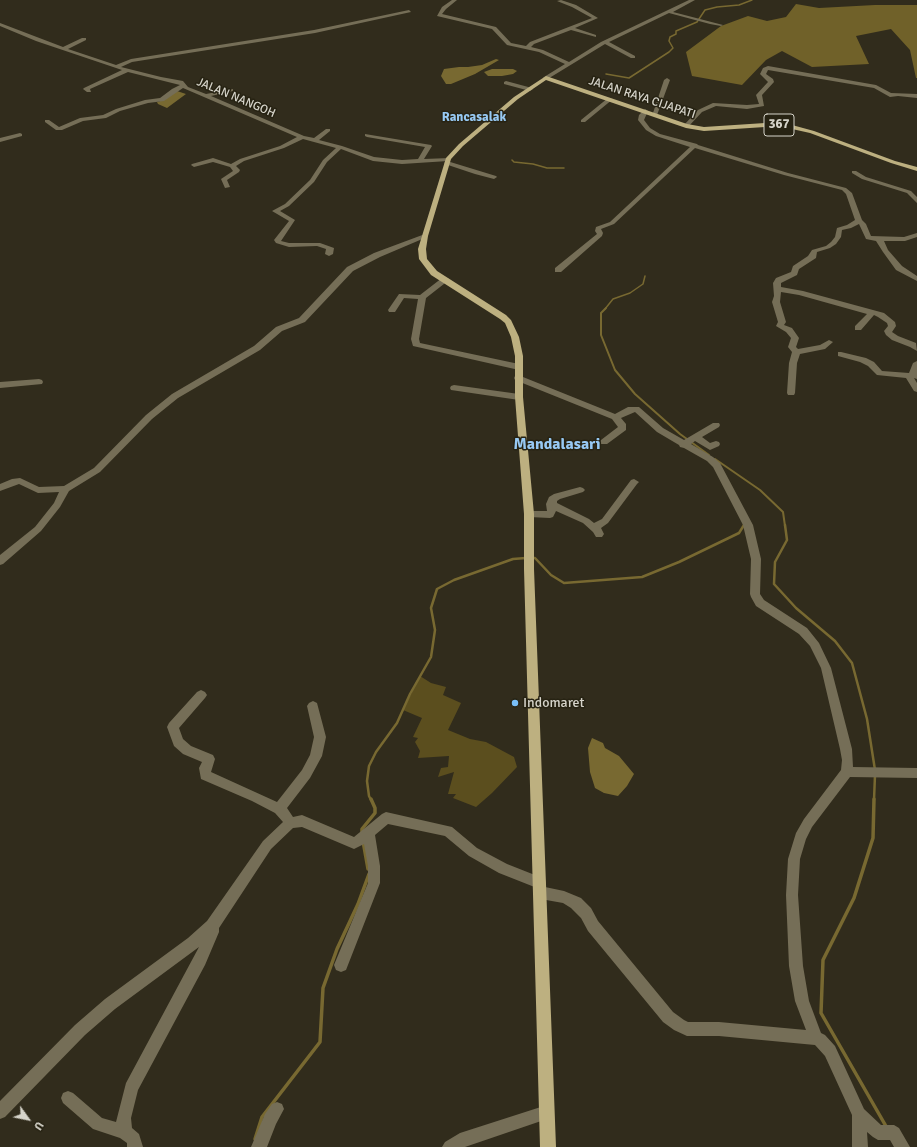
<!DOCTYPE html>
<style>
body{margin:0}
#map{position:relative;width:917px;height:1147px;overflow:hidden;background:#312c1c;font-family:Signika,sans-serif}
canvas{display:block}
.north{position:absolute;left:8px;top:1099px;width:40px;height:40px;-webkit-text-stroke:3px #272313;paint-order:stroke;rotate:123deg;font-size:11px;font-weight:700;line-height:16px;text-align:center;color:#d6d4ca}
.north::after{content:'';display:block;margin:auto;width:14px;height:18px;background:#d6d4ca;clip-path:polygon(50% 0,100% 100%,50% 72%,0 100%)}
</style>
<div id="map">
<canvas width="917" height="1147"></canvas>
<div class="north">U</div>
</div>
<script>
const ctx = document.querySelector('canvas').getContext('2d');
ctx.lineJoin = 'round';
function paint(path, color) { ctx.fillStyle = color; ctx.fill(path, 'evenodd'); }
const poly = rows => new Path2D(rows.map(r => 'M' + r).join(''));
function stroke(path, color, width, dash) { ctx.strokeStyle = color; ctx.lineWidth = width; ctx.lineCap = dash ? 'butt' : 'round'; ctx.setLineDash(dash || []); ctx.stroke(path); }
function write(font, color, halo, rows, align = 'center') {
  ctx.font = font + ' Signika,sans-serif'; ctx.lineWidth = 3; ctx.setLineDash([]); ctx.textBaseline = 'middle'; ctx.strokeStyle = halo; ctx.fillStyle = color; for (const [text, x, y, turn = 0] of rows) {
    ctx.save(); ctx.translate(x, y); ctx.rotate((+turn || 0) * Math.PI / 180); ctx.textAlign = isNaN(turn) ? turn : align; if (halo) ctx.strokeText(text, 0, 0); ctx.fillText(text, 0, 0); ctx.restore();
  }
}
paint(poly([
 [420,676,431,683,446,687,443,695,461,703,448,730,470,739,486,742,514,757,517,767,492,793,476,807,453,798,456,794,448,794,454,772,438,777,441,768,448,767,449,756,418,758,420,751,415,742,418,738,413,737,422,718,403,710]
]), '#5b4e1e');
paint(poly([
 [796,4,819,8,875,5,917,5,917,78,916,78,910,50,891,29,856,36,869,64,812,67,782,51,766,60,742,85,692,76,686,52,721,26,748,16,767,21,786,17]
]), '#706129');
paint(poly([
 [496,59,499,60,475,74,451,84,446,84,441,76,444,69,459,67,468,67,482,65],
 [492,69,513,69,517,71,513,74,502,76,488,76,484,72],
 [177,91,186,94,167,108,158,104,157,102,164,100],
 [592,738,603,743,605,748,619,756,634,774,627,786,618,796,604,793,595,788,590,772,588,748]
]), '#786931');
stroke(poly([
 [606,74,629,78,669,52,673,48,669,41,670,37,676,34,676,31,697,22,705,10,717,7,739,5,752,0],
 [512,160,514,162,533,164,547,168,564,168],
 [605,309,613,299,630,293,643,284,645,276]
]), '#786931', 1.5);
stroke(poly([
 [606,308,601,313,601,335,615,370,635,394,680,434,709,455],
 [715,459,760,490,783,512,785,526],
 [744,526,745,524]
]), '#786931', 2);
stroke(poly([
 [785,525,787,540,775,562,774,584,796,608,835,641,852,663,867,719,875,770],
 [531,558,535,558,551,575,564,583,642,577,679,562,739,533,744,525],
 [371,800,369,796,367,781,369,766,376,752,397,723,410,694,431,657,435,630,431,608,437,589,454,580,513,559,526,558],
 [874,800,875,775]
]), '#786931', 2.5);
stroke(poly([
 [874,799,873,838,854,898,823,960,821,1013,887,1128],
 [362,834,362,829,375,813,375,808,371,799],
 [363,841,368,869],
 [255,1139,262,1117,320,1042,323,988,337,949,358,904,369,874]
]), '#786931', 3.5);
paint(poly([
 [452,0,457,0,446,9,442,14,496,27,511,43,526,46,530,42,592,18,572,7,557,1,561,0,576,5,598,18,575,28,596,35,596,37,571,30,534,44,531,47,543,50,569,62,601,42,689,0,695,0,673,12,723,25,721,26,710,24,669,13,609,42,635,56,635,58,631,58,605,44,546,80,543,78,544,77,565,64,539,52,507,45,492,29,437,16,442,7,452,0],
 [409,10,411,12,315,33,132,62,121,67,161,77,183,81,188,87,206,94,233,89,233,91,211,96,304,136,314,138,326,129,330,129,330,131,319,140,342,146,374,157,402,160,418,159,425,147,367,137,365,136,365,134,431,145,432,146,424,159,450,158,451,159,448,161,402,164,373,161,341,149,327,162,314,182,289,206,280,211,295,220,281,241,289,243,320,243,334,248,333,254,329,256,325,254,326,249,317,246,289,247,276,243,274,240,289,221,272,211,285,204,310,180,323,160,336,148,303,139,284,148,244,161,236,166,240,170,239,172,227,180,230,187,225,188,221,179,233,171,230,167,213,162,194,167,191,165,192,164,213,158,231,164,240,159,280,146,297,137,183,88,164,101,148,103,120,111,106,118,83,121,62,130,56,130,45,122,45,120,49,120,59,127,80,118,103,115,116,109,145,100,160,98,172,89,180,85,128,72,90,89,91,92,87,92,83,89,84,88,122,70,36,41,0,26,0,23,63,47,82,38,86,38,86,40,68,49,116,65,131,59,314,30,409,10],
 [768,66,876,85,891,93,917,94,917,98,898,96,890,97,874,88,768,70,766,74,773,79,774,82,762,95,764,106,747,109,716,106,702,112,688,127,684,127,684,125,698,110,713,103,747,105,759,104,756,95,768,82,760,74,763,68,768,66],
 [667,78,670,80,657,115,652,116,664,80,667,78],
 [506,81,532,88,533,89,530,91,504,84,504,82,506,81],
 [608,98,613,99,585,122,581,122,581,120,608,98],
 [645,109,648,111,644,120,650,128,660,134,697,144,698,145,788,173,846,188,852,193,862,220,866,224,871,236,904,237,917,233,917,237,905,241,884,241,888,250,902,266,917,276,917,281,896,270,883,252,876,241,866,239,859,224,851,228,842,230,841,237,836,244,830,248,817,252,816,258,799,269,797,275,781,283,781,287,803,291,884,313,895,322,896,326,892,332,898,336,916,343,917,351,910,347,892,340,886,335,884,331,888,326,887,323,878,317,874,315,861,330,855,330,855,326,867,314,799,295,781,292,780,302,786,322,784,325,792,328,799,338,796,347,798,349,820,345,829,340,833,342,825,349,800,354,797,363,795,393,794,395,788,395,787,393,789,363,792,352,788,347,791,338,786,332,776,326,778,322,772,302,774,296,773,283,776,278,791,272,793,266,808,256,812,250,826,246,831,242,835,237,837,228,847,225,855,220,846,194,842,190,784,175,695,148,614,224,601,229,603,233,602,236,561,272,555,272,555,268,597,234,595,231,596,227,610,222,690,147,656,136,646,130,638,120,639,115,645,109],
 [20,133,22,134,22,136,0,142,0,138,20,133],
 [447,161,496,176,497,177,494,179,475,174,445,164,444,163,447,161],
 [852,171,856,171,866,177,911,191,917,197,917,203,907,193,862,179,852,173,852,171],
 [425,234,428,236,427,237,380,257,353,271,305,322,282,331,260,350,178,398,152,419,100,472,69,491,60,507,41,531,3,564,0,565,0,555,35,527,54,503,59,492,38,493,19,484,0,491,0,484,12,479,20,478,39,487,64,486,94,468,146,415,172,394,254,346,276,327,299,318,347,267,374,253,425,234],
 [442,278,448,278,449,280,426,298,419,339,420,343,519,364,523,367,522,369,519,370,413,346,411,339,418,299,404,298,395,312,389,312,388,310,399,294,420,295,442,278],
 [838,352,841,352,866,358,874,362,882,371,909,373,913,363,917,361,917,379,914,378,917,383,917,392,914,391,906,378,877,375,868,366,860,362,838,356,838,352],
 [518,375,615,414,628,407,639,407,663,428,684,440,713,423,719,423,720,425,719,427,702,437,710,443,716,441,719,442,720,444,719,446,710,450,695,441,691,444,713,457,720,463,753,525,761,559,760,594,764,600,807,628,819,643,831,668,852,749,853,767,917,768,917,778,850,777,812,827,806,839,800,859,798,895,803,966,809,1001,821,1033,825,1035,835,1046,864,1109,881,1125,894,1125,899,1128,910,1147,894,1147,890,1140,878,1140,873,1137,867,1132,868,1147,852,1147,852,1115,825,1056,815,1045,719,1036,687,1036,674,1030,663,1022,588,931,581,918,571,908,563,903,535,898,534,893,537,888,499,873,469,856,445,836,388,824,375,835,380,866,380,883,346,970,341,972,336,970,334,965,368,883,368,866,364,844,354,849,302,827,293,828,271,849,219,928,219,932,205,965,138,1090,131,1118,132,1128,139,1134,143,1147,127,1147,127,1143,120,1138,93,1129,63,1103,61,1098,63,1093,68,1091,73,1093,102,1118,116,1122,126,1083,199,947,115,1009,85,1035,5,1117,0,1119,0,1101,75,1025,105,999,188,938,207,921,263,841,283,822,275,813,252,801,201,779,199,768,202,762,183,754,174,746,167,727,169,723,197,692,201,690,205,692,207,695,205,698,179,728,183,739,191,746,213,755,215,759,211,772,277,802,302,770,310,755,314,737,307,706,309,703,313,701,317,703,326,737,322,756,310,778,287,808,293,817,302,815,354,837,382,814,386,812,452,827,477,848,507,864,545,879,546,883,545,887,564,891,581,898,591,908,598,921,673,1012,684,1020,688,1022,719,1022,806,1030,795,1001,789,966,786,895,788,859,796,833,804,819,841,770,842,760,840,749,821,668,810,646,799,634,756,606,751,597,750,594,751,559,743,525,713,467,707,461,684,448,680,447,679,445,657,432,635,412,621,418,626,424,626,430,607,444,601,444,600,442,601,440,618,427,612,419,515,380,514,378,515,376,518,375],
 [39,379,42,380,43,382,42,384,0,388,0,382,39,379],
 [454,385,519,394,523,397,519,400,451,390,450,388,451,386,454,385],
 [634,479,639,482,637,484,608,523,601,528,604,534,602,537,596,537,593,532,583,523,556,511,553,517,550,518,529,517,524,514,529,511,547,511,546,504,549,497,554,494,580,487,583,488,585,490,583,492,560,499,557,501,557,503,589,519,594,523,602,519,631,480,634,479],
 [277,1102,282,1104,284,1109,276,1124,267,1147,251,1147,265,1114,272,1104,277,1102],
 [547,1105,552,1107,554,1112,552,1117,547,1119,465,1147,442,1147,445,1142,460,1133,547,1105]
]), '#756e57');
paint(poly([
 [546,76,687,124,704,127,765,123,792,125,814,131,895,161,917,167,917,171,891,163,810,133,792,129,765,127,704,131,686,128,546,80,518,99,463,146,451,159,428,236,426,249,427,259,437,271,506,315,511,320,519,337,523,356,523,397,534,514,534,569,556,1147,540,1147,524,569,524,514,515,397,515,356,511,337,505,323,500,319,431,275,419,259,418,249,446,158,459,144,514,97,546,76]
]), '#bdb080');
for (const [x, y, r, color] of [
 [515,703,4,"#79bff8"]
]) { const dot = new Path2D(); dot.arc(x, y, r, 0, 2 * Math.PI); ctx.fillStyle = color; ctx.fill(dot); stroke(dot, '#272313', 1.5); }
write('12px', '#d6d4ca', '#272313', [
 ["JALAN NANGOH",236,98,23],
 ["JALAN RAYA CIJAPATI",642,98,18]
]);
write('bold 13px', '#97c9f3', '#272313', [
 ["Rancasalak",474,118]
]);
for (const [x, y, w] of [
 [779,125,30]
]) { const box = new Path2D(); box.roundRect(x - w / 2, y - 11, w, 22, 3); ctx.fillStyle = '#272313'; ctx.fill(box); stroke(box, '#d6d4ca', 1); }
write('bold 13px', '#d6d4ca', null, [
 ["367",779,125]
]);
write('14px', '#d6d4ca', '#272313', [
 ["Indomaret",523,703]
], 'left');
write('bold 16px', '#97c9f3', '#272313', [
 ["Mandalasari",557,445]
]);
</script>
